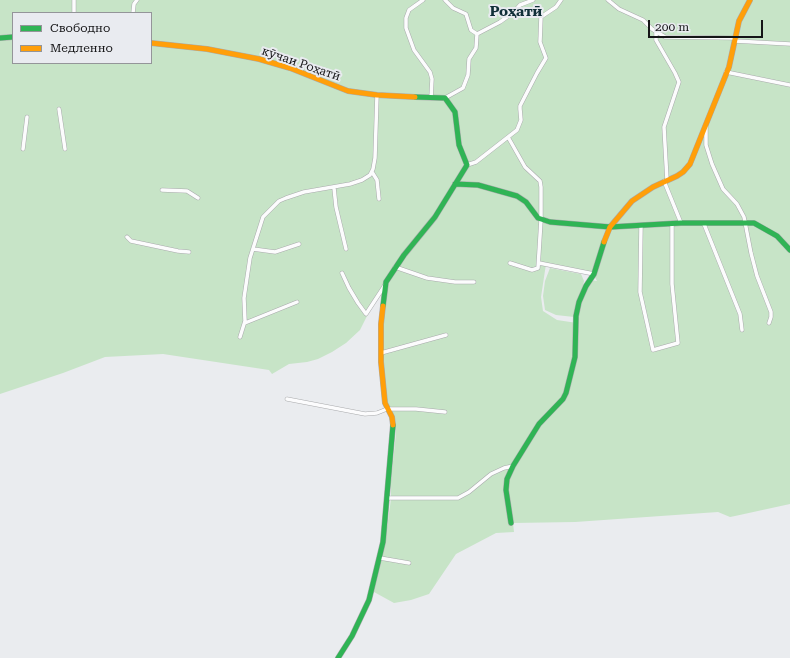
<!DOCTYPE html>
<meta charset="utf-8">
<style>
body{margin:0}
#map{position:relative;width:790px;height:658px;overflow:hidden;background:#eaecef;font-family:"Roboto Serif",serif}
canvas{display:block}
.legend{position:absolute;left:12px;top:12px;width:140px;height:52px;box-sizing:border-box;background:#e9ebf0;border:1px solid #949599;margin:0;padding:5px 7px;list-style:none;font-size:12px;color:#151517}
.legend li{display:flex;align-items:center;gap:8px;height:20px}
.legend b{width:20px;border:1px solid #949599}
.scale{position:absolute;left:648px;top:20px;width:115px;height:18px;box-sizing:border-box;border:2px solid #151517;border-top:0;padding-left:5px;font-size:12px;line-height:14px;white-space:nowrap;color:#151517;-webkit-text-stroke:3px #e9ebf0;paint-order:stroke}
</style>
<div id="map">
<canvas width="790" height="658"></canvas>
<ul class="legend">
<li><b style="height:5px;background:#30b455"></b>Свободно</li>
<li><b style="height:5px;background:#ff9f0a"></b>Медленно</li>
</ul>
<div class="scale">200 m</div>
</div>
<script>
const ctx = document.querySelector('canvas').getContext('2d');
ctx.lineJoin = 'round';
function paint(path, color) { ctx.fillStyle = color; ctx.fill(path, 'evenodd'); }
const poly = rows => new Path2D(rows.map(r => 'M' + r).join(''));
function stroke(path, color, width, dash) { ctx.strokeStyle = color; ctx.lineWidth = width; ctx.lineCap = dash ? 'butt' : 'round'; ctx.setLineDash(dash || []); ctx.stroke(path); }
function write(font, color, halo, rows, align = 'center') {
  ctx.font = font + ' "Roboto Serif",serif'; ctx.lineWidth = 4; ctx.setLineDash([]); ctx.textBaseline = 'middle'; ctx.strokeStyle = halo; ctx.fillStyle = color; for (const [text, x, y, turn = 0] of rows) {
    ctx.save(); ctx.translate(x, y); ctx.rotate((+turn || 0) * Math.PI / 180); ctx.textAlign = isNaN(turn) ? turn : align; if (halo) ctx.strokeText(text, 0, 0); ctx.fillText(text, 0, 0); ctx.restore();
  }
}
paint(poly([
 [0,0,790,0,790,504,735,516,730,517,718,512,575,522,513,523,514,532,496,533,456,554,429,594,411,600,394,603,374,592,375,573,385,542,391,499,391,481,396,433,395,419,384,400,381,365,385,284,374,301,368,308,368,314,360,330,346,343,332,352,318,359,307,362,289,364,272,374,269,370,163,354,105,357,63,373,0,394],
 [13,13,151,13,151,63,13,63],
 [546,264,593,274,597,281,591,280,585,287,577,323,557,320,543,311,541,297],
 [550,268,581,274,584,281,580,301,574,317,556,315,545,310,543,296,545,281]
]), '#c7e4c7');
const street = poly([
 [74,0,74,13],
 [423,0,409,10,406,18,406,28,414,50,430,72,432,79,431,98],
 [445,0,453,8,466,14,471,30,477,34],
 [608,0,619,9,643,20,652,29,665,37,735,38],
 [133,13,134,4,137,0],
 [656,31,656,40,675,73,679,82,664,127,667,180],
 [735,41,790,44],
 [726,72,790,85],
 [445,98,463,88,468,75,469,59,476,48,477,34,500,22,514,12,520,5,533,0],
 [59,109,65,149],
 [706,127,706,145,712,164,723,189,737,204,744,217,751,253,757,276,771,312,771,317,769,323],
 [508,137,525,167,540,181,541,187,541,220,538,268,532,270,510,263],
 [23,149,27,117],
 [467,165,476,162,517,130,521,120,520,109,520,106,537,73,546,58,540,42,541,17,556,7,561,0],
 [372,172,377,180,379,199],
 [664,181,681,223],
 [334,188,336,207,346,249],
 [162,190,187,191,198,198],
 [704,224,740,314,742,330],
 [641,226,640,292,653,350,678,343,672,284,672,223],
 [127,237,131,241,178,251,189,252],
 [253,249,275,252,299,244],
 [539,263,594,274],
 [395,267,427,278,455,282,474,282],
 [342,273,349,288,358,303,366,314,385,285],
 [245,323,297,302],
 [240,337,245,321,244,298,250,258,263,217,279,201,286,198,304,192,350,184,362,180,370,175,373,169,375,158,377,95],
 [381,353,446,335],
 [287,399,365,414,377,413,387,409,416,409,445,412],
 [388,498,458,498,469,492,491,474,504,468,513,466],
 [380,558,409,563]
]);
const fast = poly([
 [0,38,13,37],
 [455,184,478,185,517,196,526,202,538,218,550,222,610,227,681,223,754,223,777,236,790,250],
 [383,306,386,282,404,255,435,217,467,165,459,145,455,112,445,98,415,97],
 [511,523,506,490,507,479,513,466,539,424,563,399,566,393,575,357,576,316,579,302,586,286,594,274,604,242],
 [338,658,352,636,369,600,383,542,393,425]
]);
const slow = poly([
 [151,43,207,49,259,59,290,68,348,91,377,95,415,97],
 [604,242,610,227,632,201,653,187,677,176,683,172,690,164,729,67,739,21,750,0],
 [383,306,381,324,381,362,385,403,392,417,393,425]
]);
stroke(street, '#a9aaac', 4.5);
stroke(fast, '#a9aaac', 6);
stroke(slow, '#a9aaac', 6);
stroke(street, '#fcfcfd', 3.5);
stroke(fast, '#30b455', 5);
stroke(slow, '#ff9f0a', 5);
write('12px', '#151517', '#e9ebf0', [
 ["кӯчаи Роҳатӣ",301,64,19]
]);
write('bold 14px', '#102f38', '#e9ebf0', [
 ["Роҳатӣ",516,12]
]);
</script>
